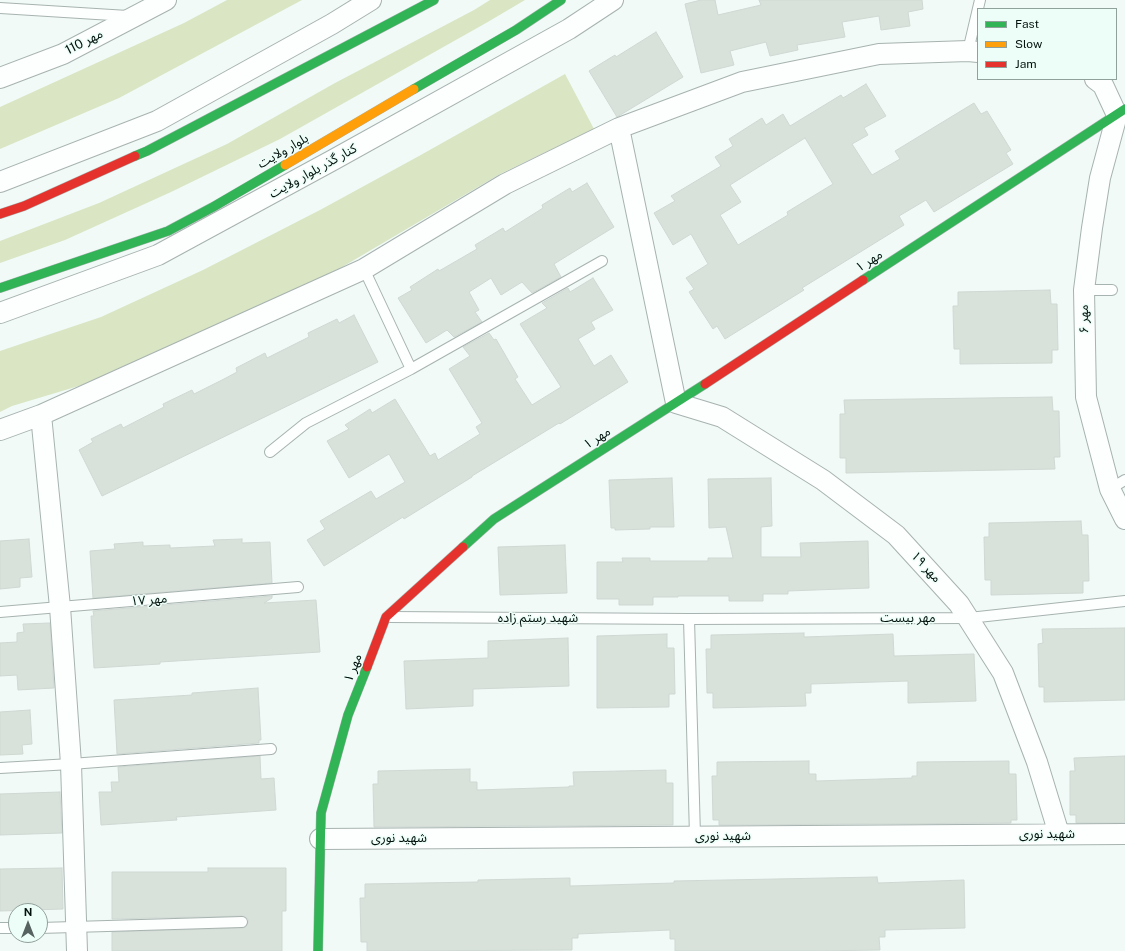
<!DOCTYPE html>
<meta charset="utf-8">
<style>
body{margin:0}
#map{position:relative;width:1125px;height:951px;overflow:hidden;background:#f1faf7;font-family:"Public Sans",sans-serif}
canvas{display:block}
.legend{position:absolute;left:977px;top:8px;width:140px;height:72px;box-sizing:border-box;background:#edfef8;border:1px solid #90a09a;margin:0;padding:5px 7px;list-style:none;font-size:12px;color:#04120e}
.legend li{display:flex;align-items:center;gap:8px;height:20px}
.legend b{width:20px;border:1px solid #90a09a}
.north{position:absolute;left:8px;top:903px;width:40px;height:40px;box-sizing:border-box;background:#edfef8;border:1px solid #90a09a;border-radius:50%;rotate:0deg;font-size:11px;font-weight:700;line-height:16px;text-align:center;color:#04120e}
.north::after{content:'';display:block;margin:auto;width:14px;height:18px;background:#576360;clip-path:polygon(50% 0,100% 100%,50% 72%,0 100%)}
</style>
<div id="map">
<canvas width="1125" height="951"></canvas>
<ul class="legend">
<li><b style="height:5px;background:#30b455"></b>Fast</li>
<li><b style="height:5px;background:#ff9f0a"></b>Slow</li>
<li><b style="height:5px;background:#e5322d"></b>Jam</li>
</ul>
<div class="north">N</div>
</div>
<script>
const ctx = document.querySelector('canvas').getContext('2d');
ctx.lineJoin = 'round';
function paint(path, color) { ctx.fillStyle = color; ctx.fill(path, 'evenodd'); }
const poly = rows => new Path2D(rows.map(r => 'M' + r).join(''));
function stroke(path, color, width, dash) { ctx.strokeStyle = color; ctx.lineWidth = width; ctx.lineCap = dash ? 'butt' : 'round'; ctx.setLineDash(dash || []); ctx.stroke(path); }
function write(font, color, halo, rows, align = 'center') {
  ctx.font = font + ' "Public Sans","Noto Sans Arabic",sans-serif'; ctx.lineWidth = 3; ctx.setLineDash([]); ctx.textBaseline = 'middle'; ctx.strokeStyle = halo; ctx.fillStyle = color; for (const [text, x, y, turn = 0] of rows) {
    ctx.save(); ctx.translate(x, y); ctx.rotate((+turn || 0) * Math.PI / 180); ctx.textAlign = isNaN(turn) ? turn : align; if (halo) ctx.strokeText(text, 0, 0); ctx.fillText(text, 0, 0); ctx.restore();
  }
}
paint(poly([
 [227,0,302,0,119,98,0,149,0,107,184,23],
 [490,0,525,0,486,23,280,139,171,192,65,240,0,263,0,241,99,203,227,144,335,83,474,10],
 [565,74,594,129,500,174,332,273,102,379,12,406,0,412,0,351,101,317,203,270,320,210,419,156]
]), '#d9e5c3');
const building = poly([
 [701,0,715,0,718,15,761,5,759,0,922,0,923,9,908,12,910,26,881,30,879,16,842,22,845,37,797,45,798,50,770,56,766,42,730,51,734,65,701,73,685,4,701,0],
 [656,32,683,77,617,117,589,71,615,55,616,57,656,32],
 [866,84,886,116,864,128,868,135,852,144,872,175,900,159,895,151,974,103,981,114,987,111,1011,150,1006,153,1013,164,934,212,926,200,899,216,904,225,802,288,804,290,725,339,717,326,713,329,689,292,694,289,686,278,708,264,691,234,673,245,654,213,675,201,671,196,721,166,715,157,733,146,729,139,762,118,766,125,783,114,790,126,841,95,843,98,866,84],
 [805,138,833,184,787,212,788,215,738,245,720,215,741,202,730,185,805,138],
 [587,183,614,227,554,264,561,277,532,293,522,282,501,295,491,278,469,292,479,310,475,312,482,322,454,337,447,330,426,343,398,298,412,290,410,287,438,269,439,271,477,249,475,245,503,228,505,232,543,208,542,205,570,188,572,192,587,183],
 [593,278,613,310,591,322,595,329,578,339,594,366,611,355,628,382,560,424,559,423,472,476,472,477,404,519,403,517,324,566,307,540,325,529,320,521,371,491,376,499,405,482,389,454,349,478,327,441,349,429,345,425,370,409,372,413,395,399,430,456,435,453,438,460,480,434,476,427,482,423,449,369,470,356,463,347,489,333,494,340,496,339,518,377,515,379,532,405,561,387,520,324,547,308,542,303,568,288,570,292,593,278],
 [1050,290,1051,304,1057,304,1058,350,1052,350,1052,363,960,364,960,349,954,349,953,306,958,306,958,292,1050,290],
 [354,315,378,362,102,496,79,450,93,442,91,439,121,424,123,428,164,407,163,404,192,390,194,394,224,379,237,372,236,368,265,353,267,358,309,337,308,333,337,319,339,323,354,315],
 [1052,397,1053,411,1059,411,1060,457,1054,457,1055,469,846,473,846,458,840,458,840,414,845,414,844,400,1052,397],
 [672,478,674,527,650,527,650,529,615,530,615,528,611,528,609,480,672,478],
 [771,478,772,526,761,527,761,557,801,557,800,543,868,541,869,588,788,591,788,594,763,594,763,601,729,601,729,596,678,596,678,597,653,597,653,605,619,605,619,599,597,599,597,562,623,562,622,558,650,558,650,561,708,561,708,558,733,558,726,527,709,528,708,479,771,478],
 [1081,521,1082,535,1088,535,1089,581,1083,581,1083,593,991,595,991,580,985,580,984,537,989,537,989,523,1081,521],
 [29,539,32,577,20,578,20,587,0,589,0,541,29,539],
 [242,539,242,543,270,542,272,583,93,598,90,551,115,549,114,544,143,542,143,546,170,545,170,548,215,546,213,540,242,539],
 [565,545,567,593,500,595,498,547,565,545],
 [272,596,272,598,264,603,316,600,320,652,160,662,160,664,94,668,91,616,94,616,93,611,272,596],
 [50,623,54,688,18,690,17,675,0,676,0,643,17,642,17,633,24,632,23,624,50,623],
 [1125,628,1125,700,1044,702,1044,687,1039,687,1038,644,1043,643,1042,629,1125,628],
 [804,633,804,637,893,634,894,656,974,654,976,701,908,703,908,681,811,684,811,693,805,693,806,706,713,708,713,693,707,693,706,649,711,649,711,635,804,633],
 [667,634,667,648,674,648,675,694,669,694,669,707,597,708,597,636,667,634],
 [568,638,569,686,473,689,473,706,406,709,404,661,488,658,488,641,568,638],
 [258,688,261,740,259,740,259,743,117,754,114,700,192,695,192,693,258,688],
 [30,710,32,744,22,745,23,754,0,755,0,712,30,710],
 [260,756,261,779,274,778,276,810,176,817,177,820,101,825,99,792,112,792,111,782,119,782,118,767,260,756],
 [1125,756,1125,823,1076,823,1076,815,1070,815,1070,771,1075,771,1074,758,1125,756],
 [809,761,809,774,816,774,816,781,912,778,912,776,917,776,917,762,1009,761,1009,774,1016,774,1017,820,1011,820,1011,823,719,825,719,820,713,820,712,776,717,776,717,762,809,761],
 [470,769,470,782,477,782,477,790,569,787,569,786,574,786,573,772,666,770,666,783,673,783,673,825,374,827,373,784,378,784,378,771,470,769],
 [60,792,62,833,0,835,0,794,60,792],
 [62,868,63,909,0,911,0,869,62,868],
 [208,868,286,868,286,911,282,911,282,951,112,951,112,932,242,928,246,927,248,922,248,919,245,917,242,916,112,919,112,872,208,872,208,868],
 [877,877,878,883,964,880,965,928,885,930,885,937,879,937,880,950,812,951,675,951,675,939,670,939,670,930,578,934,578,938,572,938,572,950,367,951,367,942,361,942,360,898,365,898,365,884,478,882,478,880,570,878,570,886,674,883,674,881,877,877]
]);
paint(building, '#d8e2db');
stroke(building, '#cfd8d2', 1);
const lane = poly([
 [0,8,128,16],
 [968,51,980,0],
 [364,269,411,369],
 [1084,290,1112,290],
 [270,452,306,423,411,369,602,261],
 [1110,489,1125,480],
 [0,612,298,587],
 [390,617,689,619,969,618,1125,601],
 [689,619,695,836],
 [0,768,71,764,271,749],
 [0,928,16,928],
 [40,928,242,922]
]);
const street = poly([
 [0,78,63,54,166,0],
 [1095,79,1103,85,1117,115,1100,178,1092,228,1084,290,1086,397,1110,489,1125,519],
 [619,128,676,403,722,417,823,480,896,535,959,604,1003,673,1037,762,1059,834],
 [0,182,157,121,332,24,371,0],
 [0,313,158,255,333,160,569,29,613,0],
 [41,415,60,607,71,764,77,951],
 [0,430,41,415,364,269,505,184,619,128,742,82,879,54,968,51,978,52],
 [320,839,1125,834]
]);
const fast = poly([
 [414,89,516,30,561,0],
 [135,156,147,151,434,0],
 [863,280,1125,109],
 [0,288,168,231,213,207,285,165],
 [463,547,494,519,705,384],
 [318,951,321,813,348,715,367,667]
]);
const slow = poly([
 [285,165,414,89]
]);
const jam = poly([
 [0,214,24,206,135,156],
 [705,384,863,280],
 [367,667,386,617,463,547]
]);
stroke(lane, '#a7b3b0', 12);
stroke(street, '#a7b3b0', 22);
stroke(fast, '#a7b3b0', 10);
stroke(slow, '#a7b3b0', 10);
stroke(jam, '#a7b3b0', 10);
stroke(lane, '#fdfefe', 10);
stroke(street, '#fdfefe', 20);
stroke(fast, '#30b455', 9);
stroke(slow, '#ff9f0a', 9);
stroke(jam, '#e5322d', 9);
write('13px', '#04120e', '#edfef8', [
 ["مهر 110",84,42,-27],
 ["بلوار ولایت",283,151,-30],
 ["کنار گذر بلوار ولایت",313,171,-29],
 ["مهر ۱",869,261,-33],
 ["مهر ۶",1084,319,-91],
 ["مهر ۱",597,438,-33],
 ["مهر ۱۹",926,567,47],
 ["مهر ۱۷",149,600,-5],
 ["شهید رستم زاده",538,618],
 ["مهر بیست",908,618],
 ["مهر ۱",353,668,-69],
 ["شهید نوری",1047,834],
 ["شهید نوری",723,836],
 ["شهید نوری",399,838]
]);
</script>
